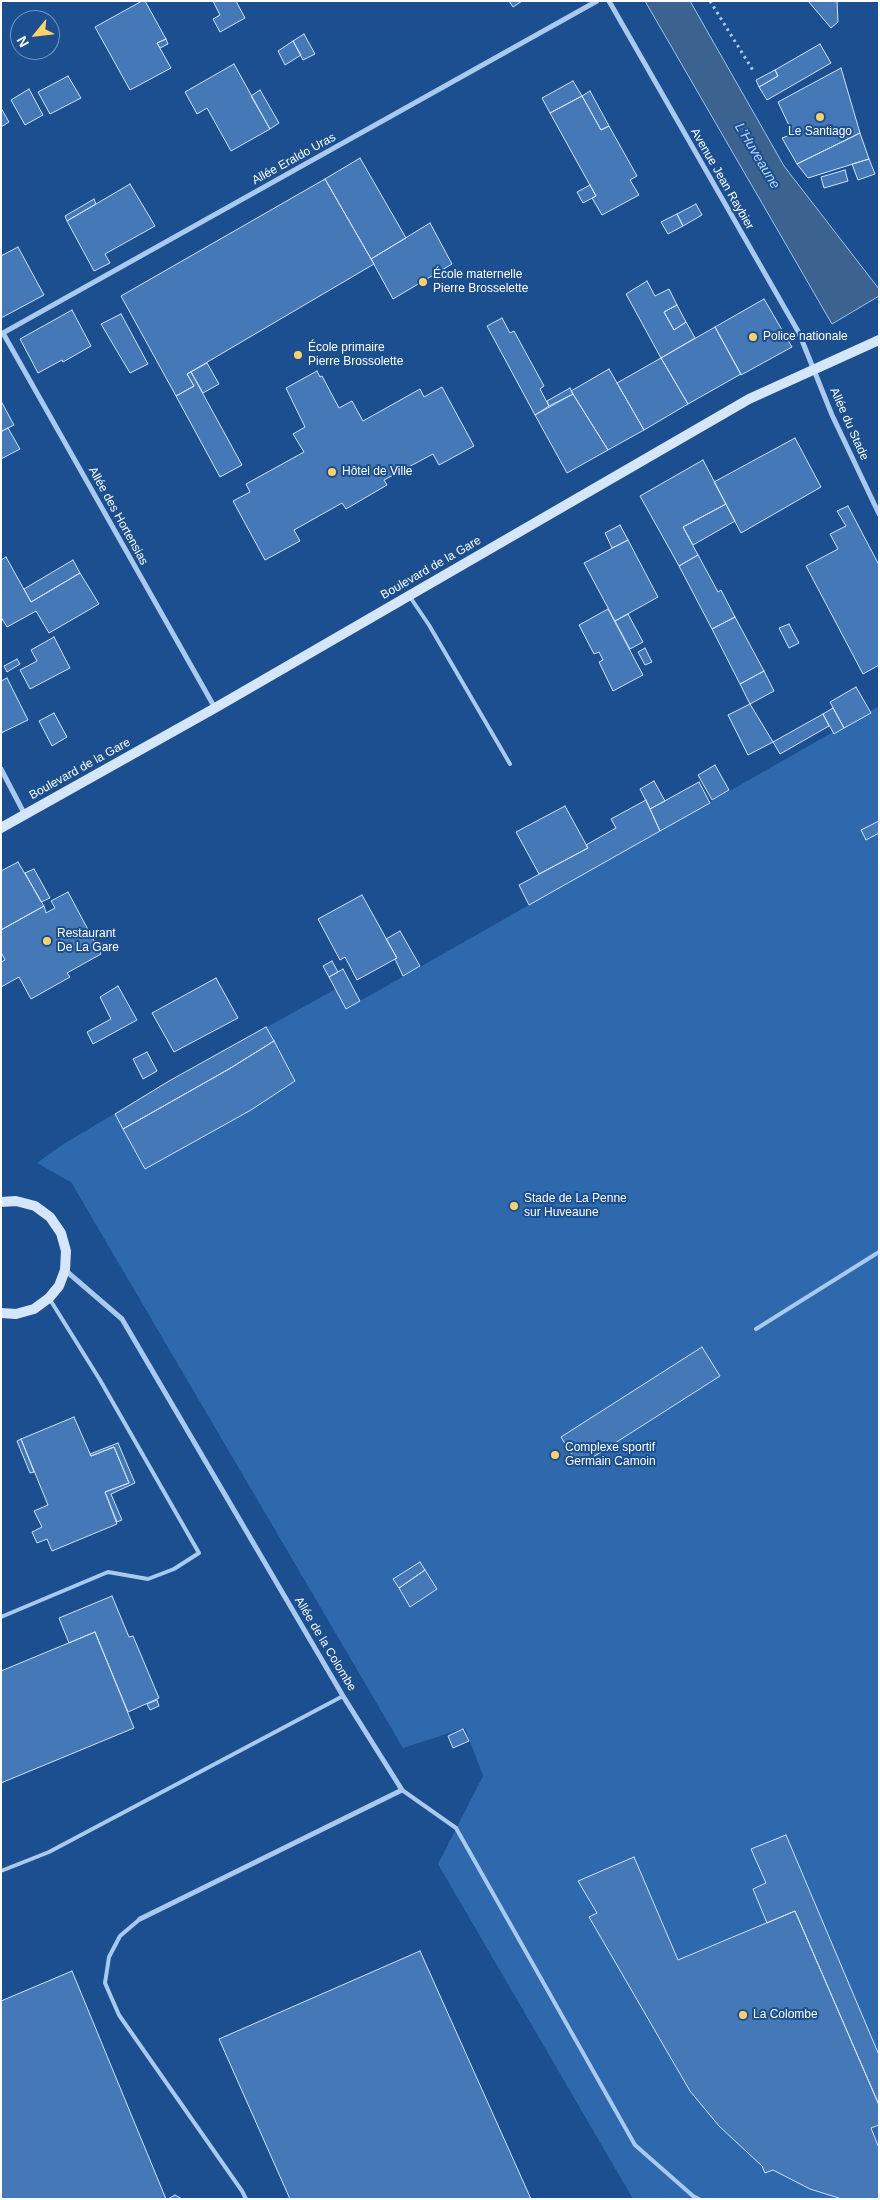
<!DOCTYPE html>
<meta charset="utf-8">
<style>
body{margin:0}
#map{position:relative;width:880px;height:2200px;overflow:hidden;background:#1b4f8f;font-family:Arial,sans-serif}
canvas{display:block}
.frame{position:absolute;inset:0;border:2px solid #fff;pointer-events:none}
.north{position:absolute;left:10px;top:10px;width:50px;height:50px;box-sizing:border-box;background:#1b4f8f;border:1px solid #7695bc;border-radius:50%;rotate:241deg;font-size:14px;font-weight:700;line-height:20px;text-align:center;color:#fff}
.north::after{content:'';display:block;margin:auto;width:18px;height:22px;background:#ffd166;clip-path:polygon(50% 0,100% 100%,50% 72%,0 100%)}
</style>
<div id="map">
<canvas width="880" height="2200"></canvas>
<div class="frame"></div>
<div class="north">N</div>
</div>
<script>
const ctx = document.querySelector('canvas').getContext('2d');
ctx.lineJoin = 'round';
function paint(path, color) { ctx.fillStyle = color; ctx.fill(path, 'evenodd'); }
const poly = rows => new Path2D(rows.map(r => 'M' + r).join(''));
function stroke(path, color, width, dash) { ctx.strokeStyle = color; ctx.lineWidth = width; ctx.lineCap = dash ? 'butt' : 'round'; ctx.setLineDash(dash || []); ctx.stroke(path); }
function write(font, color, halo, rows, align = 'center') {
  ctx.font = font + ' Arial,sans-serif'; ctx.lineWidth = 4; ctx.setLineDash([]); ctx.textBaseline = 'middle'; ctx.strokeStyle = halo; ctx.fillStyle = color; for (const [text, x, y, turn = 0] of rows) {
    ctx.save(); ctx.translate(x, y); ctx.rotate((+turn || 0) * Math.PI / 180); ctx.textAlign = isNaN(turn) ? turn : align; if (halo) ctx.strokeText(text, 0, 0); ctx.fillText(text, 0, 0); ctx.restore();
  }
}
paint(poly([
 [879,706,879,2199,633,2199,438,1864,483,1776,465,1728,403,1748,71,1182,37,1163,62,1145,169,1081,336,989,346,1009]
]), '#2e69ad');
const water = poly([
 [645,1,690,1,784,166,879,289,879,296,832,324,645,1]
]);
paint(water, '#3c6290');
stroke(water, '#9cc4f0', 1);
const building = poly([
 [142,1,145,1,166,39,157,43,171,68,130,90,95,27,142,1],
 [213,1,236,1,245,18,220,32,213,19,220,15,213,1],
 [509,1,522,1,513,7,509,1],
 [808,1,837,1,838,22,831,28,808,1],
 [304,34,315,54,303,60,293,41,304,34],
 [166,39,168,44,160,48,157,43,166,39],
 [293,41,301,55,285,65,278,51,293,41],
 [820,44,831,63,767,100,759,87,778,76,775,70,820,44],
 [234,64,270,129,231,151,207,108,197,114,185,92,234,64],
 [841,68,860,133,797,164,782,138,793,134,778,102,841,68],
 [775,70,778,76,759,87,756,80,775,70],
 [68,76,81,98,50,114,38,92,68,76],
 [573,81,582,96,550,113,542,98,573,81],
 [29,89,43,115,25,125,11,100,29,89],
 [260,90,279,123,270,129,251,96,260,90],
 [590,91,609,126,601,130,582,96,590,91],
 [582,96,601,130,609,126,637,176,630,180,639,195,602,215,592,198,596,196,550,113,582,96],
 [1,108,9,122,1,127,1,108],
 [860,133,869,159,808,178,797,164,860,133],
 [360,158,406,238,371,259,325,179,360,158],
 [869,159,875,174,858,180,852,164,869,159],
 [845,170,848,181,824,188,821,177,845,170],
 [325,179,374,264,187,374,194,386,176,396,121,296,325,179],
 [130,184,155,226,105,254,110,263,94,271,67,221,130,184],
 [590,185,596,196,583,203,577,192,590,185],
 [94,199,96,204,67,221,65,216,94,199],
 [696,204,702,215,683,226,677,214,696,204],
 [677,214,683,226,668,234,661,222,677,214],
 [430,223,452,264,393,299,371,259,430,223],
 [18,247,44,295,1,318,1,256,18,247],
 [647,281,655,296,669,289,677,305,664,312,674,330,686,322,695,338,661,358,626,294,647,281],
 [764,299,792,347,741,375,715,327,764,299],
 [677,305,686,322,674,330,664,312,677,305],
 [72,310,91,346,63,362,62,360,38,373,20,339,72,310],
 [121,314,148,364,130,373,101,324,121,314],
 [502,318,510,333,514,331,544,386,540,389,549,406,535,415,487,326,502,318],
 [715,327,741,374,688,404,661,358,715,327],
 [661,358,688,404,644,430,617,383,661,358],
 [207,363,219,384,203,393,191,372,207,363],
 [609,369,644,430,608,450,571,391,609,369],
 [317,371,320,377,322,376,339,408,352,401,363,421,420,389,424,397,442,387,474,446,439,465,433,454,384,480,387,485,346,509,342,503,294,530,300,541,265,560,233,501,250,492,246,484,304,452,293,434,305,427,286,388,317,371],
 [191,372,242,465,220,477,176,396,194,386,187,374,191,372],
 [570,388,573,394,549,406,547,401,570,388],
 [573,394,608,450,567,473,535,415,573,394],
 [1,401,14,425,2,431,1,429,1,401],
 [8,428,20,449,1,459,1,429,2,431,8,428],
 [795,438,821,487,741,533,714,482,795,438],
 [703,460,726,504,683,527,698,555,679,566,640,496,703,460],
 [726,504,735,521,693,545,683,527,726,504],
 [848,506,879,565,879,665,863,674,806,566,838,549,830,534,846,526,837,511,848,506],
 [620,525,628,540,612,548,605,533,620,525],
 [628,540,658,597,615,621,584,563,628,540],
 [698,555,718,592,721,590,735,617,712,629,679,566,698,555],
 [6,557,31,602,80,573,99,604,49,633,36,611,7,627,1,617,1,560,6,557],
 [73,560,80,573,31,602,24,589,73,560],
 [608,609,643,675,613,691,599,662,603,660,599,652,594,654,579,625,608,609],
 [628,614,643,642,630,649,615,621,628,614],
 [735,617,764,671,740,684,712,629,735,617],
 [789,624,799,643,789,648,779,628,789,624],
 [54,637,70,668,30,689,20,670,37,661,31,650,54,637],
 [645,648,652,662,645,665,638,652,645,648],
 [17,659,20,664,7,672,4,666,17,659],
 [764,671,774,691,750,704,740,684,764,671],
 [7,678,28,720,1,733,1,681,7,678],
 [856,687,871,713,844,728,830,702,856,687],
 [750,704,773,742,748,755,728,715,750,704],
 [833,708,844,728,834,734,823,714,833,708],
 [54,713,67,737,52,746,39,721,54,713],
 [823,714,829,726,780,754,773,742,823,714],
 [715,765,729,790,712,800,698,775,715,765],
 [654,781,665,801,650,809,640,789,654,781],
 [699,782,710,803,660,831,650,809,699,782],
 [646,800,660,831,529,905,519,885,588,848,586,845,616,828,611,819,646,800],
 [565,806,588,848,539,874,516,832,565,806],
 [879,821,879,833,866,840,861,830,879,821],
 [18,862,44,906,1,930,1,871,18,862],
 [34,869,50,898,41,902,25,873,34,869],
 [68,892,101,954,67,973,70,977,31,999,19,977,1,987,1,962,5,960,1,952,1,930,44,906,46,913,55,908,51,901,68,892],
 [362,895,397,958,357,980,345,957,340,960,318,919,362,895],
 [400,931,420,966,403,976,395,959,397,958,386,939,400,931],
 [332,961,338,972,329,977,323,966,332,961],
 [343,969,360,1001,346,1009,329,977,343,969],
 [216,978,238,1018,174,1052,152,1013,216,978],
 [118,986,137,1020,93,1044,87,1032,111,1019,100,997,118,986],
 [266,1027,274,1041,229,1069,123,1129,115,1114,169,1081,266,1027],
 [274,1041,295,1081,251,1110,145,1169,123,1129,229,1069,274,1041],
 [147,1052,157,1071,143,1079,133,1059,147,1052],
 [702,1347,720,1376,579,1466,561,1437,702,1347],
 [74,1417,91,1456,114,1447,129,1483,105,1492,117,1524,52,1551,47,1539,37,1543,32,1532,42,1527,34,1511,48,1505,21,1439,74,1417],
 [21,1439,34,1472,30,1473,17,1441,21,1439],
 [118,1443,135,1483,111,1494,122,1520,117,1522,105,1492,129,1483,114,1447,91,1456,90,1454,118,1443],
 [420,1562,425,1570,399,1588,393,1579,420,1562],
 [425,1570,437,1589,410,1607,399,1588,425,1570],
 [112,1596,129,1637,133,1636,159,1698,128,1712,95,1632,69,1643,59,1618,112,1596],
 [95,1632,134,1728,1,1783,1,1671,95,1632],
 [157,1700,159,1706,150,1710,147,1704,157,1700],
 [463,1729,469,1741,453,1748,448,1736,463,1729],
 [786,1835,879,2055,879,2105,795,1911,767,1923,753,1889,766,1883,751,1849,786,1835],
 [634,1857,678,1960,795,1911,879,2105,879,2125,871,2128,879,2148,879,2199,842,2199,810,2189,773,2170,765,2173,762,2166,719,2126,690,2091,589,1917,597,1913,578,1881,634,1857],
 [420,1951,531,2199,290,2199,219,2039,420,1951],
 [72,1971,166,2199,1,2199,1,2001,72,1971],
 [175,2195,182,2199,168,2199,175,2195]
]);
paint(building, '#4478b7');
stroke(building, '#cfe3fa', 1);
stroke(poly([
 [710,1,754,72]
]), '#a9c9ee', 3, [2.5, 4]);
stroke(poly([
 [410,597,429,625,510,764],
 [756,1329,879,1252],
 [1,1617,108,1572,148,1579,174,1569,199,1553,100,1380,49,1298],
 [402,1790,456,1828,635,2145,693,2196,699,2199],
 [1,1871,49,1852,343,1696],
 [140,1919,120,1936,109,1957,105,1983,119,2015,242,2191,246,2199]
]), '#a9c9ee', 4);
stroke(poly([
 [609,1,799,333,832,415,879,514],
 [3,333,215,708],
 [1,334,597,1],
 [1,769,24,813],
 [65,1270,122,1319,343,1696,402,1790,140,1919]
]), '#a9c9ee', 5);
stroke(poly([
 [1,828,215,708,749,399,879,340],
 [1,1202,16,1201,35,1206,50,1217,61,1233,66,1251,65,1270,59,1286,49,1298,34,1309,16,1314,1,1313]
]), '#d6e6fa', 10);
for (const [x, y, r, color] of [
 [820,117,5,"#ffd166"],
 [423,282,5,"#ffd166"],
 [753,337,5,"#ffd166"],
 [298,355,5,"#ffd166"],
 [332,472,5,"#ffd166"],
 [47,941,5,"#ffd166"],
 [514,1206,5,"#ffd166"],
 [555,1455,5,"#ffd166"],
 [743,2015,5,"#ffd166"]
]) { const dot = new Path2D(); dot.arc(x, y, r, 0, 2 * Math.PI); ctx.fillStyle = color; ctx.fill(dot); stroke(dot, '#1b4f8f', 2); }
write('12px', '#fff', '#1b4f8f', [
 ["Le Santiago",820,132,"center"],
 ["École maternelle",433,275],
 ["Pierre Brosselette",433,289],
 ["Police nationale",763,337],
 ["École primaire",308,348],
 ["Pierre Brossolette",308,362],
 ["Hôtel de Ville",342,472],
 ["Restaurant",57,934],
 ["De La Gare",57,948],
 ["Stade de La Penne",524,1199],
 ["sur Huveaune",524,1213],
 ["Complexe sportif",565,1448],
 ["Germain Camoin",565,1462],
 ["La Colombe",753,2015]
], 'left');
write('12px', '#fff', '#1b4f8f', [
 ["Allée Eraldo Uras",294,159,-29],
 ["Avenue Jean Raybier",722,179,60],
 ["Allée du Stade",849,424,66],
 ["Allée des Hortensias",118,516,61],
 ["Boulevard de la Gare",431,568,-30],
 ["Boulevard de la Gare",80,769,-29],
 ["Allée de la Colombe",325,1644,59]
]);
write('italic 14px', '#b5d3f5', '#1b4f8f', [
 ["L'Huveaune",757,156,59]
]);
</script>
